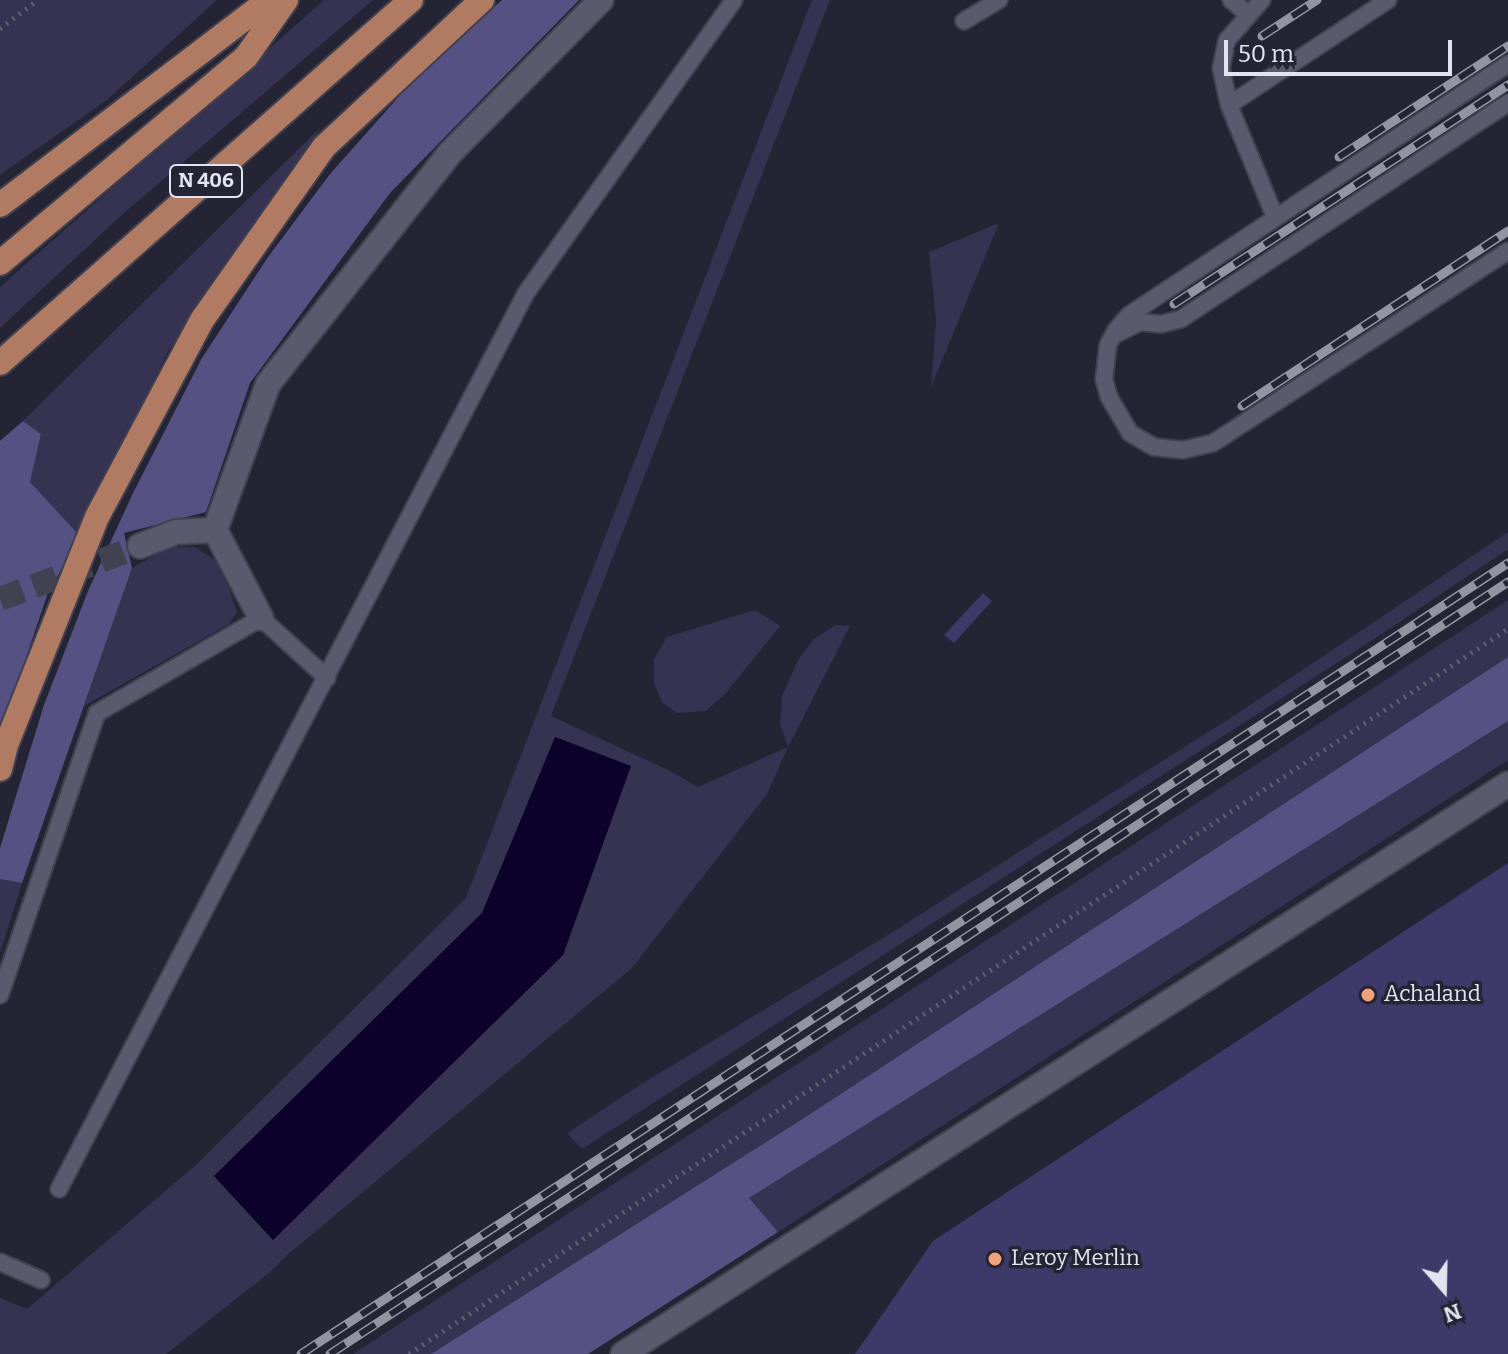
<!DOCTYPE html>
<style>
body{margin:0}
#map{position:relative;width:1508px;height:1354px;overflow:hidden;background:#252435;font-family:Bitter,serif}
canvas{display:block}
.north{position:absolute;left:1404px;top:1250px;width:80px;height:80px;-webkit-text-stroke:6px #252435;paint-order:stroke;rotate:160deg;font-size:22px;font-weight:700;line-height:32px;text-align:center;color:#e4e4f0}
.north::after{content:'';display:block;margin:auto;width:28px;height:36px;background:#e4e4f0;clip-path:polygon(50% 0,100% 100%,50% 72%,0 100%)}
.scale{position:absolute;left:1224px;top:40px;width:228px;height:36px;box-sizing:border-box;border:4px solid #e4e4f0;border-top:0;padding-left:10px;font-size:24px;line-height:28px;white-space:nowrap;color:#e4e4f0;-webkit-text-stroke:6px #252435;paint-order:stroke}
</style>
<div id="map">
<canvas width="1508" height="1354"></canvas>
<div class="north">N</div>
<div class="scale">50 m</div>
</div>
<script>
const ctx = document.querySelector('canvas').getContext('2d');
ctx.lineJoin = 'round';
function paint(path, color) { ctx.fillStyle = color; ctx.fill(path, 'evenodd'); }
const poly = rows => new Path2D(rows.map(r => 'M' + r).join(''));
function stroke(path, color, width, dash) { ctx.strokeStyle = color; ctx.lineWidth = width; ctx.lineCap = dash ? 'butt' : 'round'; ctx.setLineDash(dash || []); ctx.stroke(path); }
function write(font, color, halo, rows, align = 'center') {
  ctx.font = font + ' Bitter,serif'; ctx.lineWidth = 7; ctx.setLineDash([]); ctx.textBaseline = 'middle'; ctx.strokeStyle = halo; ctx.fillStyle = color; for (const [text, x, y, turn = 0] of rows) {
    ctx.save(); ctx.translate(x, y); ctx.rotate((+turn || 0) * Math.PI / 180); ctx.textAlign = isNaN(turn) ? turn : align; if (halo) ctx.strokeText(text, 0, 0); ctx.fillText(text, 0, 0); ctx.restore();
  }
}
paint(poly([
 [0,0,217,0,107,100,0,175],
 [324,0,373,0,124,213,0,328,0,287],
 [812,0,830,0,551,716,670,771,698,787,788,747,780,724,782,696,798,660,813,640,835,625,850,626,788,747,767,794,632,968,286,1256,269,1273,166,1354,0,1354,0,1298,27,1309,197,1164,466,898],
 [555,737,630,766,563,955,273,1240,214,1176,483,913],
 [321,127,167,353,80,536,30,482,41,434,23,421],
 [999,223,931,387,936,320,929,252],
 [1508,532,1508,549,1377,637,582,1149,567,1133,635,1088,891,933,1238,713],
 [170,547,195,547,215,560,230,590,237,612,229,624,84,706,132,568],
 [1508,600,1508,657,804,1118,431,1354,353,1354],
 [755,610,780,626,725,694,706,711,677,713,662,702,654,683,654,659,667,637],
 [1508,721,1508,760,778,1232,748,1198],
 [0,879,22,883,0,953]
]), '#353351');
paint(poly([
 [502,0,579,0,390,193,250,383,206,512,124,533,132,568,22,883,0,879,0,848,44,705,88,591,133,493,202,358,268,257,330,174,419,74],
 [23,421,41,434,30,482,80,536,48,593,0,734,0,441],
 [1508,657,1508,721,749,1198,778,1232,588,1354,431,1354,804,1118]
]), '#555183');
paint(poly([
 [555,737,631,766,563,955,273,1240,214,1176,482,913]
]), '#0c022a');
paint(poly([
 [983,593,992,601,954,643,944,635],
 [1508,863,1508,1354,855,1354,933,1241]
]), '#3d3968');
stroke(poly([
 [0,599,140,546]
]), '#424151', 24, [24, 12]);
const service = poly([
 [1231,0,1248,14],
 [1262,0,1227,40,1221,68,1229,105,1275,217],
 [964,21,999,0],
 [1508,64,1129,315,1116,330,1108,345,1104,379,1109,397,1130,433,1154,447,1183,450,1213,443,1508,251],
 [1229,105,1388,0],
 [1118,333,1140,322,1161,324,1181,319,1508,103],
 [0,995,97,713,261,618,327,678],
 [59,1189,526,293,734,0],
 [0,1262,41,1280]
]);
const minor = poly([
 [215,530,261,618],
 [140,546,176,532,215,530,268,384,450,153,601,0],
 [623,1354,1508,784]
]);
const trunk = poly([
 [0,205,269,0],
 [0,263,246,57,286,0],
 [0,363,411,0],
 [0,769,6,745,97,517,202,320,324,147,482,0]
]);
stroke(service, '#41414f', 20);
stroke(minor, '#41414f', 28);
stroke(trunk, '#41414f', 28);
stroke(poly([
 [0,29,38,0],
 [409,1354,1508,629]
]), '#626170', 5, [2, 6]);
stroke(service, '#5a596d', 16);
stroke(minor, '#5a596d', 24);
stroke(trunk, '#b17a62', 24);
const rail = poly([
 [1262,36,1317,0],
 [1339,157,1508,46],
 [1174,304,1508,85],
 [1242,406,1508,231],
 [301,1354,1508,563],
 [330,1354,1508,582]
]);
stroke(rail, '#9393a1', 9);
stroke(rail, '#252435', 6, [18]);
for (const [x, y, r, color] of [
 [1368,995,8,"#f0a27a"],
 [995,1259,8,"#f0a27a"]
]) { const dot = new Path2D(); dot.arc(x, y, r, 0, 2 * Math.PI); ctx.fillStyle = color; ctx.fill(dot); stroke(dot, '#252435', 3); }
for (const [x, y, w] of [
 [206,181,72]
]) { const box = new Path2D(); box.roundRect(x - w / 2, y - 16, w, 32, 6); ctx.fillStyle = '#252435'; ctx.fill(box); stroke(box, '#e4e4f0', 2); }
write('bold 20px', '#e4e4f0', null, [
 ["N 406",206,181]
]);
write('22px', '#e4e4f0', '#252435', [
 ["Achaland",1384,995],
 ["Leroy Merlin",1011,1259]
], 'left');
</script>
